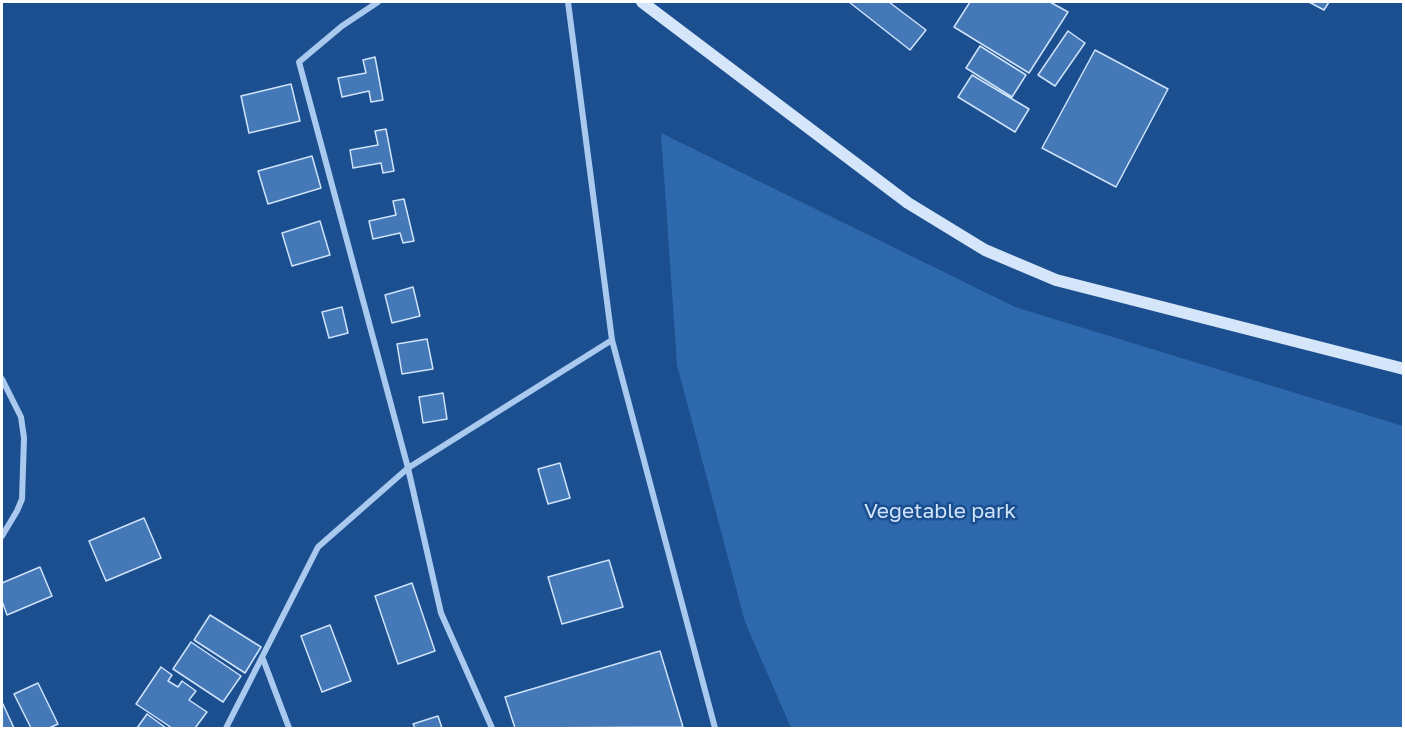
<!DOCTYPE html>
<style>
body{margin:0}
#map{position:relative;width:1405px;height:730px;overflow:hidden;background:#1b4f8f;font-family:"Golos Text",sans-serif}
canvas{display:block}
.frame{position:absolute;inset:0;border:3px solid #fff;pointer-events:none}
</style>
<div id="map">
<canvas width="1405" height="730"></canvas>
<div class="frame"></div>
</div>
<script>
const ctx = document.querySelector('canvas').getContext('2d');
ctx.lineJoin = 'round';
function paint(path, color) { ctx.fillStyle = color; ctx.fill(path, 'evenodd'); }
const poly = rows => new Path2D(rows.map(r => 'M' + r).join(''));
function stroke(path, color, width, dash) { ctx.strokeStyle = color; ctx.lineWidth = width; ctx.lineCap = dash ? 'butt' : 'round'; ctx.setLineDash(dash || []); ctx.stroke(path); }
function write(font, color, halo, rows, align = 'center') {
  ctx.font = font + ' "Golos Text",sans-serif'; ctx.lineWidth = 5; ctx.setLineDash([]); ctx.textBaseline = 'middle'; ctx.strokeStyle = halo; ctx.fillStyle = color; for (const [text, x, y, turn = 0] of rows) {
    ctx.save(); ctx.translate(x, y); ctx.rotate((+turn || 0) * Math.PI / 180); ctx.textAlign = isNaN(turn) ? turn : align; if (halo) ctx.strokeText(text, 0, 0); ctx.fillText(text, 0, 0); ctx.restore();
  }
}
paint(poly([
 [661,133,1015,307,1403,426,1403,728,791,728,745,622,677,365]
]), '#2e69ad');
const building = poly([
 [849,2,889,2,926,30,910,50,849,2],
 [970,2,1050,2,1068,12,1029,73,954,27,970,2],
 [1309,2,1329,2,1324,10,1309,2],
 [1068,31,1085,43,1055,86,1038,75,1068,31],
 [980,46,1026,75,1012,97,966,68,980,46],
 [1095,50,1168,89,1116,187,1042,148,1095,50],
 [375,57,383,100,371,102,369,91,342,97,338,78,366,73,363,60,375,57],
 [972,75,1029,109,1015,132,958,97,972,75],
 [291,84,300,121,249,133,241,96,291,84],
 [386,129,394,171,383,173,381,163,353,168,350,150,378,145,375,131,386,129],
 [312,156,321,188,268,204,258,171,312,156],
 [404,199,414,241,403,243,400,233,373,239,369,221,396,215,393,201,404,199],
 [320,221,330,255,292,266,282,233,320,221],
 [413,287,420,316,392,323,385,295,413,287],
 [342,307,348,333,329,338,322,312,342,307],
 [427,339,433,369,402,374,397,344,427,339],
 [443,393,447,419,423,423,419,397,443,393],
 [560,463,570,498,548,504,538,469,560,463],
 [144,518,161,558,106,581,89,541,144,518],
 [609,560,623,607,562,624,548,577,609,560],
 [40,567,52,596,7,615,2,601,2,583,40,567],
 [412,583,435,651,398,664,375,596,412,583],
 [210,615,261,647,245,673,194,640,210,615],
 [330,625,351,681,322,692,301,636,330,625],
 [191,642,241,676,223,702,173,669,191,642],
 [660,651,683,727,515,728,505,697,660,651],
 [161,667,172,675,168,681,178,687,182,681,196,691,189,700,207,712,195,728,172,728,136,704,161,667],
 [38,683,58,724,49,728,31,728,14,694,38,683],
 [2,702,14,728,2,728,2,702],
 [147,714,166,728,137,728,147,714],
 [438,716,442,728,415,728,413,724,438,716]
]);
paint(building, '#4478b7');
stroke(building, '#cfe3fa', 1.5);
stroke(poly([
 [378,2,342,26,299,62,408,468,441,613,492,728],
 [568,2,612,340,715,728],
 [2,379,21,417,24,438,22,499,17,511,2,536],
 [263,659,289,728],
 [226,728,318,547,408,468,612,340]
]), '#a9c9ee', 6);
stroke(poly([
 [642,2,908,203,985,250,1056,280,1404,369]
]), '#d6e6fa', 12);
write('21px', '#cfe3fa', '#1b4f8f', [
 ["Vegetable park",940,511]
]);
</script>
